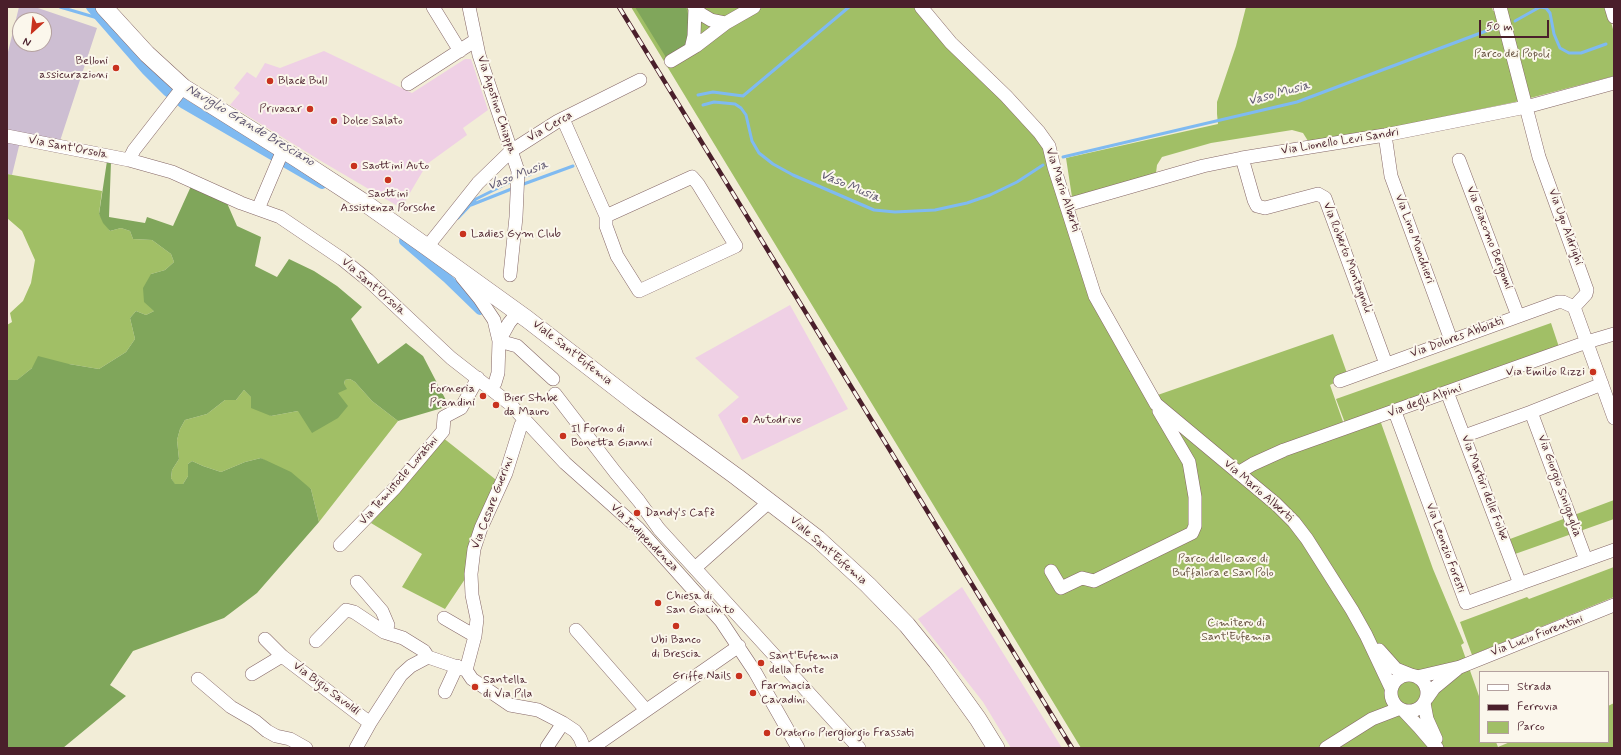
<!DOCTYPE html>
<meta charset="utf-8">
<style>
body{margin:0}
#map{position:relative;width:1621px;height:755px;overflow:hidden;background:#f2edd7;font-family:Mynerve,sans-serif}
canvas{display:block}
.frame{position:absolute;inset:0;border:8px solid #4a1f2b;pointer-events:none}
.legend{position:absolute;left:1479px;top:671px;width:130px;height:72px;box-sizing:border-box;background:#fbf7ec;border:1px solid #b4a19f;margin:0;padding:5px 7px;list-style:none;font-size:12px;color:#4a1f2b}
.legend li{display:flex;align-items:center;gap:8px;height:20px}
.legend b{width:20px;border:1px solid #b4a19f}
.north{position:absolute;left:12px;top:12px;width:40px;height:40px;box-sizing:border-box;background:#fbf7ec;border:1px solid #b4a19f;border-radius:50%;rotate:207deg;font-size:11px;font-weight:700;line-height:16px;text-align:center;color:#4a1f2b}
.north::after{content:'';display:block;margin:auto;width:14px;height:18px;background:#c8321e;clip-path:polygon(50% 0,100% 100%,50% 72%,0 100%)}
.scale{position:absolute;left:1479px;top:20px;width:70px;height:18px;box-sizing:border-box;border:2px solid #4a1f2b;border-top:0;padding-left:5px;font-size:12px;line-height:14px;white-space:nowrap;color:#4a1f2b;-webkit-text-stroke:3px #fbf7ec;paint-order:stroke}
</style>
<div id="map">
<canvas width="1621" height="755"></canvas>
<div class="frame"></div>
<ul class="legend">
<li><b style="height:5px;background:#fff"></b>Strada</li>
<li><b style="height:5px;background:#4a1f2b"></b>Ferrovia</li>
<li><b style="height:11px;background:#a1bf66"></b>Parco</li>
</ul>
<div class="north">N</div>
<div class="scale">50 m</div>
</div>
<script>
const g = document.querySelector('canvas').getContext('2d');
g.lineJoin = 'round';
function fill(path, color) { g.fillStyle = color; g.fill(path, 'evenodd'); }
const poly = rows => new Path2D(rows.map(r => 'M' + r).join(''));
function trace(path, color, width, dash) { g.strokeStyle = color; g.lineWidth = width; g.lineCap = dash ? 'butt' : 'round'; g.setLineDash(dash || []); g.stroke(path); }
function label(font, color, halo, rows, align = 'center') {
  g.font = font + ' Mynerve,sans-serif'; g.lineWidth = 4; g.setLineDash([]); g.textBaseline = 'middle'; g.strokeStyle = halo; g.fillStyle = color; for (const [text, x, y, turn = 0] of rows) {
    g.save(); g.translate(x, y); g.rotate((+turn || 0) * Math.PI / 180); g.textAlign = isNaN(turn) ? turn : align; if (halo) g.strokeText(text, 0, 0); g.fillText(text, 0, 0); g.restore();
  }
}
fill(poly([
 [324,51,412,93,465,59,471,59,488,110,463,128,467,135,427,164,401,208,321,161,230,105,240,93,234,88,247,72,256,78,265,63,280,68],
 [790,305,848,409,742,460,718,415,739,397,695,358],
 [962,587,1062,748,1011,748,983,702,918,619]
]), '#efd0e5');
fill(poly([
 [19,7,35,7,97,28,60,141,7,130,7,56],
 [20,20,44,20,44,44,20,44],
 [7,139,20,142,12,175,7,174]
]), '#cdbed2');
fill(poly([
 [631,7,919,7,1047,147,1090,297,1149,398,1333,334,1348,376,1330,385,1347,433,1380,420,1433,569,1464,643,1461,645,1480,699,1480,742,1496,742,1498,747,1510,742,1608,742,1608,706,1614,703,1614,748,1081,748],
 [1246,7,1492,7,1493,11,1505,7,1607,7,1614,33,1614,76,1515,102,1383,129,1308,141,1303,133,1292,130,1211,143,1162,157,1157,165,1156,173,1072,197,1066,158,1218,124,1217,114,1217,102,1236,46],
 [7,174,102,191,99,214,110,231,121,228,130,231,133,239,152,240,171,254,174,262,165,270,151,274,154,311,146,315,136,311,130,318,135,339,126,352,99,369,69,364,32,368,16,381,7,380,7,325,12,322,10,313,23,301,31,283,35,260,22,231,7,218],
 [1551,323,1559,347,1345,423,1336,399],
 [350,379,355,382,372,401,398,421,319,522,311,489,261,458,245,462,221,472,203,466,192,461,188,464,188,476,183,484,175,485,171,478,172,470,179,459,177,440,180,429,185,420,207,414,225,400,236,400,244,390,271,416,298,411,338,392,344,384,345,380],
 [442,437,500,483,467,576,445,609,402,587,422,554,371,523,392,499],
 [1614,500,1614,519,1515,554,1510,539],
 [1614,567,1614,597,1472,655,1460,622,1527,597,1529,599]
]), '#a1bf66');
fill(poly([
 [635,7,686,7,690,21,688,40,684,49,667,59],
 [107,161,111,162,109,217,145,223,147,217,173,226,192,184,227,203,237,226,261,237,255,266,277,277,289,259,314,271,337,286,362,307,351,319,378,364,406,343,423,356,449,406,398,421,372,401,355,382,350,379,345,380,344,384,347,389,338,393,348,406,338,418,312,433,298,411,271,416,251,408,251,397,244,390,236,400,225,400,207,414,185,420,180,429,177,440,179,459,172,470,171,478,175,484,183,484,188,476,188,464,192,461,203,466,221,472,245,462,261,458,291,472,311,489,319,522,257,593,224,618,133,651,110,685,126,696,63,748,7,748,7,380,17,380,32,368,38,356,69,364,99,369,126,352,135,339,130,318,136,311,146,315,154,311,144,302,143,288,151,274,165,270,174,262,171,254,152,240,133,239,130,231,121,228,110,231,103,223,99,214]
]), '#80a65b');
trace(poly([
 [60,7,101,19],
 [1515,21,1540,7,1546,8,1550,13,1554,34,1560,48,1569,53,1581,53,1606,44],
 [698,95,713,92,743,96,849,7],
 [703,105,714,102,735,104,741,108,746,115,752,141,759,153,773,164,793,175,874,210,895,212,935,210,967,203,990,195,1017,182,1043,165],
 [1063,157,1297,102,1494,28],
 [521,178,531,174],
 [521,185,573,166],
 [471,205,514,188],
 [458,218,476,199,514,180]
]), '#7fbaf1', 3);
trace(poly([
 [91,7,146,70,167,91,184,104,322,184],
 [404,241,447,278,480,310]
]), '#7fbaf1', 10);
const minor = poly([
 [433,7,460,51],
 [469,7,479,55,518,171,516,217,510,275],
 [694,7,701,14,711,20,726,23],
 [921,7,951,43,1006,96,1039,132,1049,146,1054,167,1095,296,1156,404,1276,504,1294,522,1307,539,1352,610,1366,635,1391,688],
 [1500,7,1539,157,1587,290,1586,294,1574,307,1614,418],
 [1611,7,1614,17],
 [691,49,694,36,695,8],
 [671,61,696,46,726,23,754,7],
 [408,84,476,40],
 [563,119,606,216,606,226,617,256,639,291,736,246,698,184,692,177,606,216],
 [1385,135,1391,176,1451,340],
 [7,136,129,160,172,172,241,203,280,217,342,259,368,280,451,358,510,404,565,463,638,528,721,621,755,672,798,748],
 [1242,158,1254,200,1257,206,1265,208,1318,194,1325,198,1386,364],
 [129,160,134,150,183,87],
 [1459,160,1518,316],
 [1067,205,1203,166,1242,158,1385,135,1526,107,1614,83],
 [258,209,283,150],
 [427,247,478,183,511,151,558,121,640,80],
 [462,277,480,299,494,320,499,341,498,373,495,383,491,388],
 [499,341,517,346,553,379],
 [499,341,509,323,518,312],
 [1340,381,1558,302,1563,302,1574,307],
 [1447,392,1520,584],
 [555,394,615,472,639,501,659,529,859,748],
 [1395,412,1466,603,1614,550],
 [1531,412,1602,384],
 [1464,436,1531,412,1586,560],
 [1238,473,1253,464,1284,450,1587,342,1614,334],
 [340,545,394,489,443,431,444,417,461,408,478,378],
 [695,568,769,502],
 [1051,571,1061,588,1082,578,1094,581,1192,533,1195,526,1195,497,1189,462,1159,411],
 [357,582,382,611,388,625,384,632],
 [444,618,475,636],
 [576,630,646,710],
 [265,639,282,656,370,723],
 [316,641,346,610,354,612,384,632,403,638,424,651,428,657],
 [1379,650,1396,669,1411,675],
 [466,670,475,636,477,619,472,595,471,574,474,549,481,528,506,473,521,425,525,420],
 [466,670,472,679,510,705,538,710,563,723,575,731,580,738,584,748],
 [252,674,282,656],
 '1391 693a18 18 0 1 1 36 0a18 18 0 1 1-36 0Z',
 [1417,677,1460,667,1614,605],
 [198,679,231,707,255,721,267,731,276,736,290,739,306,748],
 [445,692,457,666],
 [1427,698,1434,688,1457,669],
 [1424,703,1427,719,1436,739],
 [1404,711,1419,727,1437,748],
 [547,747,563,723],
 [356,748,370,723,401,675,411,666,428,657,466,670],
 [592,748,739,646],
 [1326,748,1372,719,1398,709]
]);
const major = poly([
 [104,7,147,54,183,87,296,158,365,203,427,247,527,319,637,404,737,477,818,539,868,585,907,625,937,662,978,719,996,748]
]);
trace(minor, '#856767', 14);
trace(major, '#856767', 18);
trace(minor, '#fff', 13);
trace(major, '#fff', 17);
const rail = poly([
 [619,7,1072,748]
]);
trace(rail, '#4a1f2b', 4.5);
trace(rail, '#fbf7ec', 3, [9]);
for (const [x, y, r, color] of [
 [116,68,4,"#c8321e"],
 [270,81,4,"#c8321e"],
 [310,109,4,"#c8321e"],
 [334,121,4,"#c8321e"],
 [354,166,4,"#c8321e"],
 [388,180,4,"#c8321e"],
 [463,234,4,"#c8321e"],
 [1593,372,4,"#c8321e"],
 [483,396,4,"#c8321e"],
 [496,405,4,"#c8321e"],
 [745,420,4,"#c8321e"],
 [563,436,4,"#c8321e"],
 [637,513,4,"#c8321e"],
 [658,603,4,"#c8321e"],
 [676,626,4,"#c8321e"],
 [761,663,4,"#c8321e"],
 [739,676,4,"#c8321e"],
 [475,687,4,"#c8321e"],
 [753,693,4,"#c8321e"],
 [767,733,4,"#c8321e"]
]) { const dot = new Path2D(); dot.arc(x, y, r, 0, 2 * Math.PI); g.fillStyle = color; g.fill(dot); trace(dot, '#fbf7ec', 1.5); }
label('12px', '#644f3d', '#fbf7ec', [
 ["Parco dei Popoli",1512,54],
 ["Parco delle cave di",1223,559],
 ["Buffalora e San Polo",1223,573],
 ["Cimitero di",1236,623],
 ["Sant'Eufemia",1236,637]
]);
label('12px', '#4a1f2b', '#fbf7ec', [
 ["Belloni",108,61,"right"],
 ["assicurazioni",108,75,"right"],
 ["Black Bull",278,81],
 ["Privacar",302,109,"right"],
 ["Dolce Salato",342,121],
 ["Saottini Auto",362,166],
 ["Saottini",388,194,"center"],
 ["Assistenza Porsche",388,208,"center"],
 ["Ladies Gym Club",471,234],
 ["Via Emilio Rizzi",1585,372,"right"],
 ["Forneria",475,389,"right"],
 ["Prandini",475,403,"right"],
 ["Bier Stube",504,398],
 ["da Mauro",504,412],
 ["Autodrive",753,420],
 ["Il Forno di",571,429],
 ["Bonetta Gianni",571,443],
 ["Dandy's Cafè",645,513],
 ["Chiesa di",666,596],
 ["San Giacinto",666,610],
 ["Ubi Banco",676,640,"center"],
 ["di Brescia",676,654,"center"],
 ["Sant'Eufemia",769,656],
 ["della Fonte",769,670],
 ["Griffe Nails",731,676,"right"],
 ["Santella",483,680],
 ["di Via Pila",483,694],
 ["Farmacia",761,686],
 ["Cavadini",761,700],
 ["Oratorio Piergiorgio Frassati",775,733]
], 'left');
label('12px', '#4a1f2b', '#fbf7ec', [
 ["Via Agostino Chiappa",496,105,72],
 ["Via Cerca",550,127,-30],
 ["Via Lionello Levi Sandri",1340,142,-9],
 ["Via Sant'Orsola",68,148,11],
 ["Via Mario Alberti",1062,190,72],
 ["Via Ugo Aldrighi",1565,227,70],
 ["Via Giacomo Bergomi",1489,238,69],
 ["Via Lino Monchieri",1414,239,70],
 ["Via Roberto Montagnoli",1347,258,69],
 ["Via Sant'Orsola",373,287,41],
 ["Via Dolores Abbiati",1457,338,-20],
 ["Viale Sant'Eufemia",572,353,38],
 ["Via degli Alpini",1425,401,-20],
 ["Via Temistocle Lovatini",399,481,-49],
 ["Via Giorgio Sinigaglia",1559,486,70],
 ["Via Martiri delle Foibe",1484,488,69],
 ["Via Mario Alberti",1258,491,41],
 ["Via Cesare Guerini",493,503,-69],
 ["Via Indipendenza",644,538,45],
 ["Via Leonzio Foresti",1445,548,70],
 ["Viale Sant'Eufemia",828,551,41],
 ["Via Lucio Fiorentini",1537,636,-21],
 ["Via Bigio Savoldi",326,689,37]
]);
label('italic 13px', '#5d5570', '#fbf7ec', [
 ["Vaso Musia",1279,94,-15],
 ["Naviglio Grande Bresciano",250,126,31],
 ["Vaso Musia",518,176,-21],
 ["Vaso Musia",850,187,23]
]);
</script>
